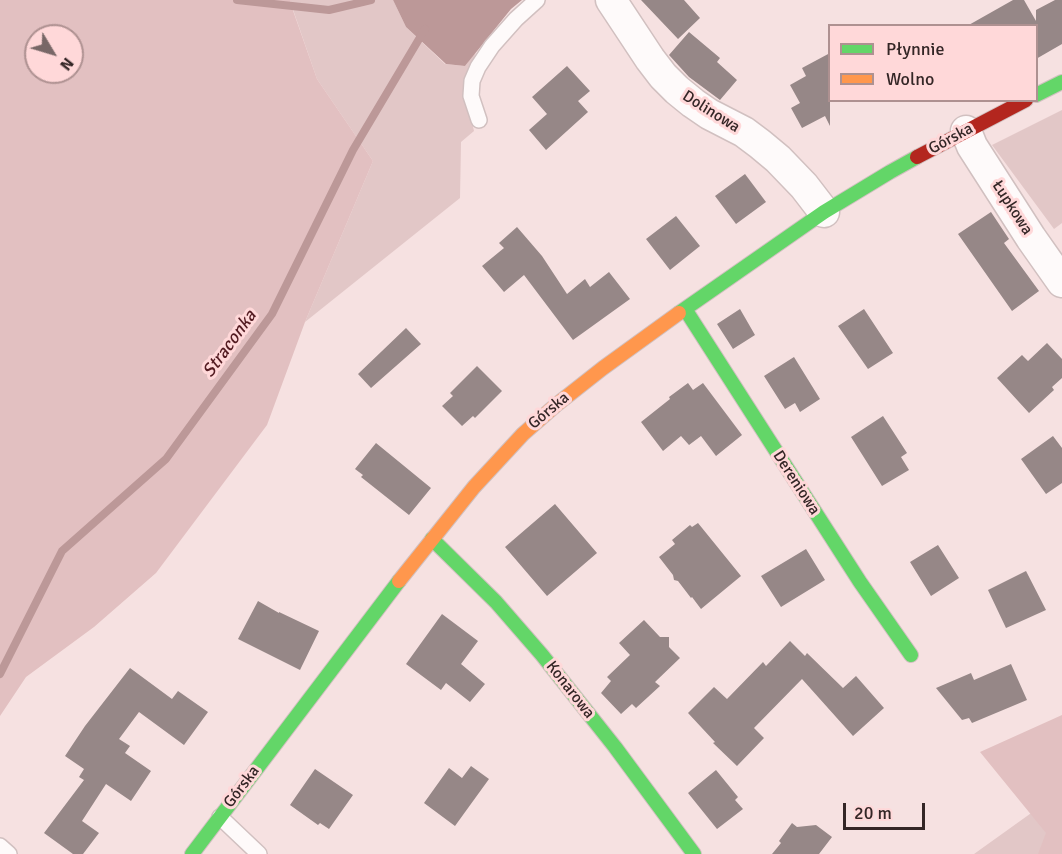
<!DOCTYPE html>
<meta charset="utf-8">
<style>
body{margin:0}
#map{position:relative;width:1062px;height:854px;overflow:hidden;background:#f6e1e1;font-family:Signika,sans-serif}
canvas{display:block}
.legend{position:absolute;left:828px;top:24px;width:210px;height:78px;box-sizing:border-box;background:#ffd8d9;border:2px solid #ae9191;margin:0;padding:8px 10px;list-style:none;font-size:18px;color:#342626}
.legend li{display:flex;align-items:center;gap:12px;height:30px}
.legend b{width:30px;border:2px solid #ae9191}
.north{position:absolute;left:24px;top:24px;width:60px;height:60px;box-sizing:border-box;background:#ffd8d9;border:2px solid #ae9191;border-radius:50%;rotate:128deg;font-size:16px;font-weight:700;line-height:24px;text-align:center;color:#342626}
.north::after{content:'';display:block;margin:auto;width:21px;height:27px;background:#786767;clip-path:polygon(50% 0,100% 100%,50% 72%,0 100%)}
.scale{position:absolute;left:843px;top:803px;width:82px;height:27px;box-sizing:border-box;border:3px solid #342626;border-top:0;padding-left:8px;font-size:18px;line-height:21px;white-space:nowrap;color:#342626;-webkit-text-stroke:4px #ffd8d9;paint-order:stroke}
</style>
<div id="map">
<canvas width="1062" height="854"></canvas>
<ul class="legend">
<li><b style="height:8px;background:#63d668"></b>Płynnie</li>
<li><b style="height:8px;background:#ff974d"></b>Wolno</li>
</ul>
<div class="north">N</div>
<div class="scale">20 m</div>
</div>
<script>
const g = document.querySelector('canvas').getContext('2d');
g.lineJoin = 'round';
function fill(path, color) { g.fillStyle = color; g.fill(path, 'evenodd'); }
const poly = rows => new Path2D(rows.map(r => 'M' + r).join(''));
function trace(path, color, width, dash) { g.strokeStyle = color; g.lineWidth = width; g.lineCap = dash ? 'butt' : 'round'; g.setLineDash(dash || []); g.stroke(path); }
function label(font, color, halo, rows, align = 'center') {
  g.font = font + ' Signika,sans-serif'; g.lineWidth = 6; g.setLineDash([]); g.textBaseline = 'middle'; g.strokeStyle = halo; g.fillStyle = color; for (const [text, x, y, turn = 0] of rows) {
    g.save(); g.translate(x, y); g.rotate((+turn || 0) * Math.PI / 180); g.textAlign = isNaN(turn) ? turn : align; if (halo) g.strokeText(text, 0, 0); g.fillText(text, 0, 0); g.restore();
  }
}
fill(poly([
 [291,0,393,0,406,27,445,64,465,66,476,52,469,73,470,114,474,131,461,142,460,198,305,322,373,161,317,79,290,1],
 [1062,110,1062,223,1054,229,992,145],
 [1062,791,1062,854,974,854]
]), '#e2c7c7');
fill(poly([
 [0,0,291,0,290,2,317,79,373,161,305,322,267,425,156,573,94,627,26,677,0,716],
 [36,36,72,36,72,72,36,72],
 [1062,715,1062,854,1038,854,1046,833,980,752]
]), '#e2c0c1');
fill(poly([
 [393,0,522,0,511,9,465,66,446,64,406,27]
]), '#bc9898');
trace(poly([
 [237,0,329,10,371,0],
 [0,674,62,551,166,459,272,314,353,150,425,29]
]), '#bc9898', 8);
fill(poly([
 [641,0,684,0,700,18,678,39],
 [1013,0,1024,0,1036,21,1036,10,1055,0,1062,0,1062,44,1036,59,1036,26,967,26],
 [689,32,720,58,717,62,737,80,720,100,689,77,669,55],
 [830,53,830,126,825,116,802,128,791,108,800,103,790,85,806,76,802,68],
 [567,66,590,91,578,101,588,112,546,150,529,130,547,114,532,97],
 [745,174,766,202,736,224,715,196],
 [991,212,1009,239,1004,243,1039,291,1012,311,958,234],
 [676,216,700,246,670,270,646,239],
 [517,227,542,256,567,294,585,279,590,287,609,272,630,299,573,340,524,275,504,292,482,266,504,248,499,243],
 [740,309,755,335,733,349,717,324],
 [864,309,893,353,868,369,838,326],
 [406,328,421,344,371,388,358,374],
 [1047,343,1062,359,1062,378,1052,387,1054,390,1029,413,997,378,1022,355,1028,361],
 [794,357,820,399,800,412,795,403,785,409,764,376],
 [477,366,502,391,475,418,473,416,462,426,442,406,453,396,450,393],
 [688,383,693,390,703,383,742,435,716,456,701,436,689,445,681,436,663,451,641,422,670,399,669,397],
 [883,416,907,453,901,457,909,470,882,486,851,437],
 [1053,436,1062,448,1062,483,1046,494,1021,459],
 [376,443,431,488,409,515,361,477,363,475,355,469],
 [555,504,597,553,547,596,505,547],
 [698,523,741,576,701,609,692,597,691,598,678,581,674,580,673,575,659,557,675,544,672,540,690,525,692,527],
 [938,545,959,578,931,596,910,562],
 [806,549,825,580,781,607,761,576],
 [1026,571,1046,610,1006,628,988,590],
 [258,601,279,613,279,612,319,631,300,670,238,639],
 [442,614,478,641,461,664,485,684,470,702,446,683,441,690,406,664],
 [644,620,660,637,669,637,669,647,680,658,655,682,660,686,636,708,632,704,621,714,601,693,611,681,607,677,630,655,619,643],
 [790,641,805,656,807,653,843,688,856,676,884,708,853,736,802,679,754,728,764,738,737,766,713,743,715,742,688,713,714,687,727,699,763,662,766,666],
 [1011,664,1027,700,972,723,969,718,962,720,936,688,971,673,974,680],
 [130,668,172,699,178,691,208,712,184,745,139,712,119,739,130,746,125,753,151,771,131,801,106,784,82,821,99,833,83,854,73,854,44,833,84,780,79,777,84,769,65,756,85,726],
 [471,766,489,779,455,826,424,803,449,768,462,778],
 [315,769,353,795,329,829,320,823,318,825,290,805],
 [716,770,738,797,735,800,743,809,717,829,688,793],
 [792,823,797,827,816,825,832,837,819,854,772,854,781,843,779,841]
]), '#968787');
const lane = poly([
 [479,120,471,96,472,81,478,67,492,46,516,19,537,0],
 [220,817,259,854],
 [0,846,9,854]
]);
const street = poly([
 [611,0,650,59,663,76,677,90,693,103,709,114,744,132,760,144,778,159,804,186,824,212],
 [966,131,972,146,1031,238,1062,282]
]);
const fast = poly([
 [1036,95,1062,82],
 [685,309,860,582,911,655],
 [679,313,824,212,890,172,917,157],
 [432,539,496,602,542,655,615,747,694,854],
 [192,854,399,581]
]);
const slow = poly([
 [399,581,474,487,523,434,556,405,603,368,679,313]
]);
const jam = poly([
 [917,157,1026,100]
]);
trace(lane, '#d1c0c0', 18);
trace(street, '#d1c0c0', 33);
trace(fast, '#d1c0c0', 16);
trace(slow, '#d1c0c0', 16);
trace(jam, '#d1c0c0', 16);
trace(lane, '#fefafa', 15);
trace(street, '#fefafa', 30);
trace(fast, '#63d668', 14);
trace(slow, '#ff974d', 14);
trace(jam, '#b3261e', 14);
label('16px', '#342626', '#ffd8d9', [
 ["Dolinowa",711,112,32],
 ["Górska",951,139,-28],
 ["Łupkowa",1012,208,57],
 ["Górska",549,411,-40],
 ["Dereniowa",796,483,57],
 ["Konarowa",570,690,52],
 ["Górska",242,787,-53]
]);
label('italic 18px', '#531b21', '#ffd8d9', [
 ["Straconka",230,344,-54]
]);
</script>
